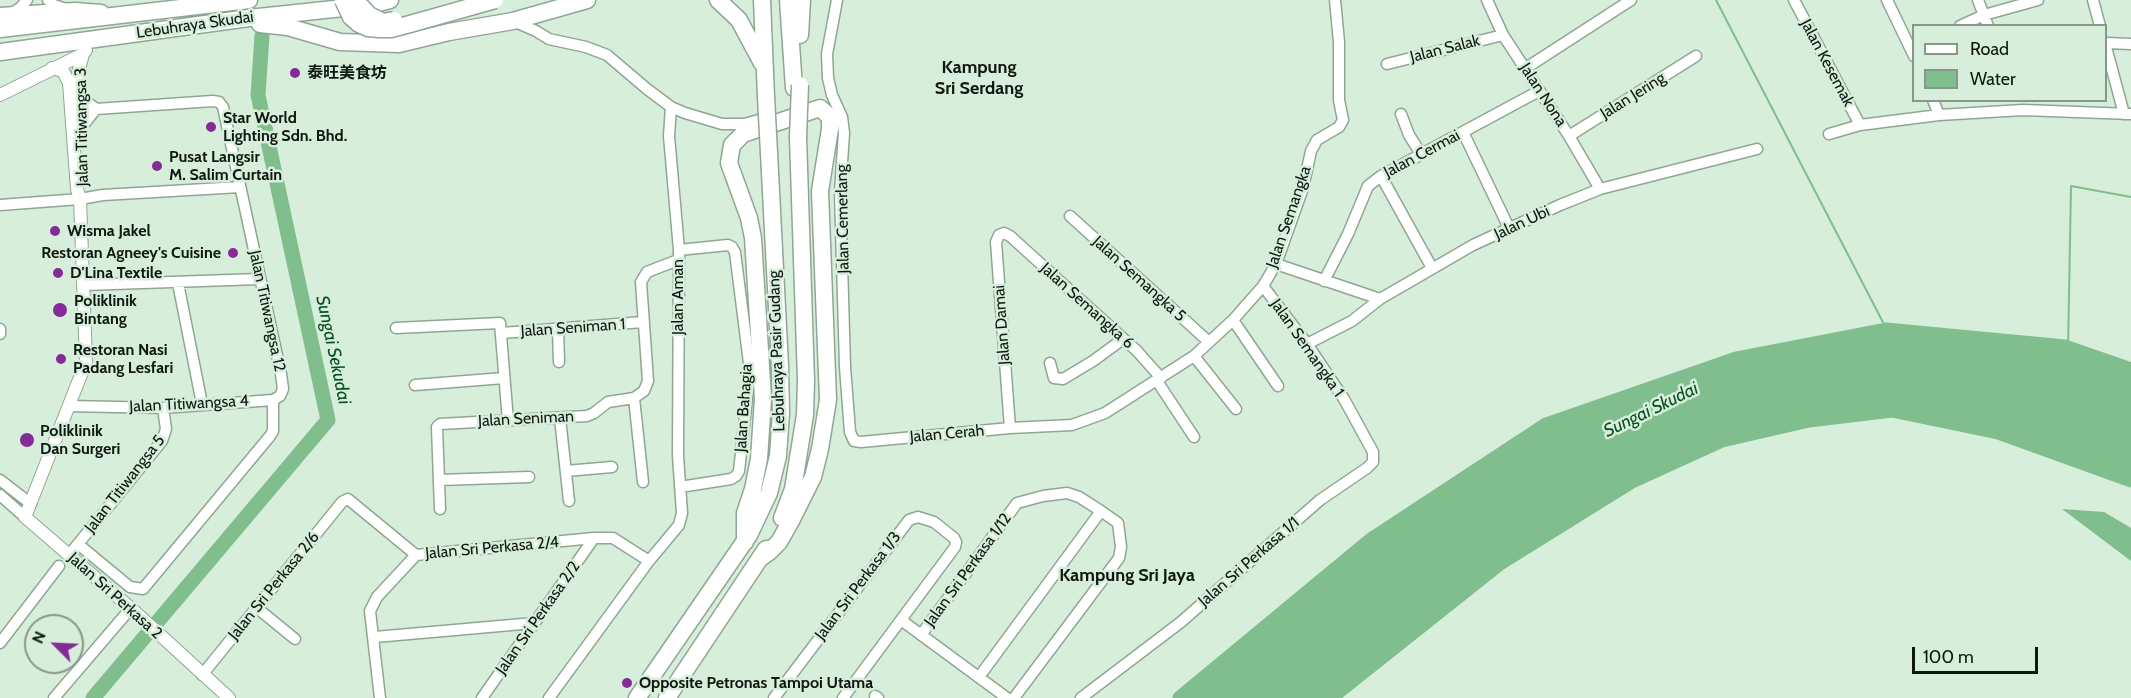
<!DOCTYPE html>
<meta charset="utf-8">
<style>
body{margin:0}
#map{position:relative;width:2131px;height:698px;overflow:hidden;background:#d6eeda;font-family:Cabin,sans-serif}
canvas{display:block}
.legend{position:absolute;left:1912px;top:24px;width:195px;height:78px;box-sizing:border-box;background:#d6eeda;border:2px solid #869889;margin:0;padding:8px 10px;list-style:none;font-size:18px;color:#0e1710}
.legend li{display:flex;align-items:center;gap:12px;height:30px}
.legend b{width:30px;border:2px solid #869889}
.north{position:absolute;left:24px;top:614px;width:60px;height:60px;box-sizing:border-box;background:#d6eeda;border:2px solid #869889;border-radius:50%;rotate:294deg;font-size:16px;font-weight:700;line-height:24px;text-align:center;color:#0e1710}
.north::after{content:'';display:block;margin:auto;width:21px;height:27px;background:#852b97;clip-path:polygon(50% 0,100% 100%,50% 72%,0 100%)}
.scale{position:absolute;left:1912px;top:647px;width:126px;height:27px;box-sizing:border-box;border:3px solid #0e1710;border-top:0;padding-left:8px;font-size:18px;line-height:21px;white-space:nowrap;color:#0e1710;-webkit-text-stroke:4px #d6eeda;paint-order:stroke}
</style>
<div id="map">
<canvas width="2131" height="698"></canvas>
<ul class="legend">
<li><b style="height:8px;background:#fff"></b>Road</li>
<li><b style="height:16px;background:#80be8d"></b>Water</li>
</ul>
<div class="north">N</div>
<div class="scale">100 m</div>
</div>
<script>
const g = document.querySelector('canvas').getContext('2d');
g.lineJoin = 'round';
function fill(path, color) { g.fillStyle = color; g.fill(path, 'evenodd'); }
const poly = rows => new Path2D(rows.map(r => 'M' + r).join(''));
function trace(path, color, width, dash) { g.strokeStyle = color; g.lineWidth = width; g.lineCap = dash ? 'butt' : 'round'; g.setLineDash(dash || []); g.stroke(path); }
function label(font, color, halo, rows, align = 'center') {
  g.font = font + ' Cabin,"Noto Sans SC",sans-serif'; g.lineWidth = 5; g.setLineDash([]); g.textBaseline = 'middle'; g.strokeStyle = halo; g.fillStyle = color; for (const [text, x, y, turn = 0] of rows) {
    g.save(); g.translate(x, y); g.rotate((+turn || 0) * Math.PI / 180); g.textAlign = isNaN(turn) ? turn : align; if (halo) g.strokeText(text, 0, 0); g.fillText(text, 0, 0); g.restore();
  }
}
fill(poly([
 [1886,330,2065,347,2131,370,2131,480,1998,432,1892,410,1809,420,1722,440,1632,481,1500,563,1330,698,1180,698,1371,540,1546,425,1736,359],
 [2062,509,2104,512,2131,528,2131,561]
]), '#80be8d');
trace(poly([
 [1716,0,1887,330],
 [2068,351,2071,186,2131,197]
]), '#80be8d', 2);
trace(poly([
 [93,698,328,420,258,95,262,36],
 [1180,698,1371,540,1546,425,1736,359,1886,330,2065,347,2131,370],
 [1330,698,1500,563,1632,481,1722,440,1809,420,1892,410,1998,432,2131,480]
]), '#80be8d', 15);
const minor = poly([
 [48,0,54,5,66,9],
 [837,0,827,54,828,78,832,95,842,117,844,133,840,192,845,367,850,432,854,441,861,442,1010,428,1072,425,1105,413,1194,356,1233,320,1263,286,1276,264,1303,188,1311,151,1317,140,1339,127,1343,120,1339,100,1339,42,1335,0],
 [1487,0,1503,35,1569,136,1600,189],
 [1794,0,1860,125],
 [1887,0,1914,56],
 [1978,0,1988,26],
 [2093,0,2100,26],
 [12,13,20,8,27,0],
 [513,21,536,31,549,39,586,47,607,55,647,89,671,107,685,113,722,124,744,124,770,117],
 [1960,26,1984,15,2038,0],
 [2106,43,2131,44],
 [2106,47,2124,114],
 [1387,64,1503,35],
 [1526,68,1631,0],
 [78,95,96,109,213,101,219,102,223,107,281,374,283,389,280,396,273,400],
 [1933,100,1939,115],
 [1401,114,1409,135,1421,154],
 [81,128,96,109],
 [1463,132,1509,228],
 [1829,134,1860,125,1939,115,2023,110,2131,114],
 [1569,136,1696,56],
 [1381,176,1432,268],
 [0,205,80,199,103,195,240,187],
 [1070,216,1209,342],
 [679,250,728,245,732,247,735,252,750,371,739,471,736,476,731,479,680,487],
 [1276,264,1380,299],
 [1324,281,1348,234,1368,186,1381,176,1539,91],
 [178,283,202,404],
 [84,285,259,279],
 [1233,320,1278,386],
 [396,328,500,323,508,421],
 [0,329,0,334],
 [558,329,559,362],
 [502,333,643,322],
 [1307,344,1352,321,1380,299,1473,245,1560,205,1600,189,1757,149],
 [1194,356,1236,409],
 [1050,363,1054,378,1063,379,1093,361,1123,339],
 [1157,381,1194,437],
 [415,385,504,378],
 [634,398,643,482],
 [69,406,163,408,273,400],
 [560,418,569,501],
 [1010,428,996,242,999,235,1004,233,1010,236,1137,351,1161,378],
 [566,471,612,467],
 [0,480,31,504],
 [439,480,529,477],
 [0,495,25,517],
 [440,509,437,427,440,424,587,416,594,413,608,402,634,398,644,391,648,381,641,282,647,272,678,260],
 [78,544,130,587,143,589,270,436,273,431,273,400],
 [69,555,162,441,166,429,163,408],
 [257,608,295,639],
 [901,620,1007,698],
 [921,635,1017,503,1043,496,1067,493,1079,497,1101,511,1118,523,1121,547,1119,558,1014,698],
 [375,637,534,623],
 [0,643,59,566],
 [202,675,342,502,348,499,416,555,594,538,613,538,649,561],
 [979,677,1101,511],
 [875,696,878,698],
 [54,698,125,615],
 [380,698,370,611,377,597,416,555],
 [482,698,594,538],
 [549,698,649,561,679,525,682,513,678,456,679,250,669,136,671,107],
 [774,698,909,520,918,517,934,522,954,538,956,542,955,547,843,698],
 [1081,698,1181,622,1320,500,1367,468,1373,462,1373,452,1344,399,1307,344,1263,286]
]);
const tertiary = poly([
 [52,68,63,71,69,83,77,189,80,199,86,362,25,517,134,611,229,698],
 [0,95,83,54,86,50],
 [79,103,78,73,83,54]
]);
const primary = poly([
 [0,16,75,11,101,13]
]);
const trunk = poly([
 [718,0,739,20,762,63],
 [762,0,766,97],
 [788,0,794,88],
 [260,24,288,27,340,42,399,44,449,32,513,21,587,0],
 [0,29,249,0],
 [800,35,802,0],
 [0,52,249,18,371,5,390,0],
 [782,518,793,489,805,415,806,381,798,137],
 [745,542,745,513,753,489,759,459,763,399,753,238,749,218,729,163,732,145,743,134,820,108,830,117,830,129,820,191,828,400,820,449,813,477,792,519,779,542,769,552,762,557],
 [637,698,749,535,769,493,778,456,781,413,780,366,769,153],
 [667,698,766,549]
]);
trace(minor, '#90a694', 13);
trace(tertiary, '#90a694', 14);
trace(primary, '#90a694', 19);
trace(trunk, '#90a694', 19);
trace(minor, '#fff', 10);
trace(tertiary, '#fff', 12);
trace(primary, '#fff', 16);
trace(trunk, '#fff', 16);
const trunkBridge = poly([
 [343,0,351,17,359,24,368,28,379,29,391,29,410,24,495,0],
 [358,0,359,4,369,15,383,22,394,20],
 [766,97,769,153],
 [798,137,800,85]
]);
trace(trunkBridge, '#90a694', 19, []);
trace(trunkBridge, '#fff', 16);
for (const [x, y, r, color] of [
 [295,73,6,"#852b97"],
 [211,127,6,"#852b97"],
 [157,166,6,"#852b97"],
 [55,231,6,"#852b97"],
 [233,253,6,"#852b97"],
 [58,273,6,"#852b97"],
 [60,310,8,"#852b97"],
 [61,359,6,"#852b97"],
 [27,440,8,"#852b97"],
 [627,683,6,"#852b97"]
]) { const dot = new Path2D(); dot.arc(x, y, r, 0, 2 * Math.PI); g.fillStyle = color; g.fill(dot); trace(dot, '#d6eeda', 2); }
label('16px', '#0e1710', '#d6eeda', [
 ["Lebuhraya Skudai",195,25,-8],
 ["Jalan Salak",1445,49,-14],
 ["Jalan Kesemak",1827,63,62],
 ["Jalan Nona",1543,95,57],
 ["Jalan Jering",1633,96,-32],
 ["Jalan Titiwangsa 3",82,127,-91],
 ["Jalan Cermai",1422,154,-28],
 ["Jalan Semangka",1289,217,-71],
 ["Jalan Cemerlang",843,219,-91],
 ["Jalan Ubi",1522,223,-25],
 ["Jalan Semangka 5",1139,279,42],
 ["Jalan Aman",678,297,-90],
 ["Jalan Semangka 6",1087,306,42],
 ["Jalan Titiwangsa 12",267,311,78],
 ["Jalan Damai",1002,325,-94],
 ["Jalan Seniman 1",573,328,-4],
 ["Jalan Semangka 1",1307,348,55],
 ["Lebuhraya Pasir Gudang",777,351,-92],
 ["Jalan Titiwangsa 4",189,404,-3],
 ["Jalan Bahagia",744,408,-86],
 ["Jalan Seniman",526,419,-3],
 ["Jalan Cerah",947,434,-5],
 ["Jalan Titiwangsa 5",125,484,-52],
 ["Jalan Sri Perkasa 2/4",492,548,-5],
 ["Jalan Sri Perkasa 1/1",1249,562,-41],
 ["Jalan Sri Perkasa 1/12",968,570,-54],
 ["Jalan Sri Perkasa 2/6",274,586,-51],
 ["Jalan Sri Perkasa 1/3",858,586,-53],
 ["Jalan Sri Perkasa 2",115,596,42],
 ["Jalan Sri Perkasa 2/2",538,618,-55]
]);
label('bold 16px', '#0e1710', '#d6eeda', [
 ["泰旺美食坊",307,73],
 ["Star World",223,118],
 ["Lighting Sdn. Bhd.",223,136],
 ["Pusat Langsir",169,157],
 ["M. Salim Curtain",169,175],
 ["Wisma Jakel",67,231],
 ["Restoran Agneey's Cuisine",221,253,"right"],
 ["D'Lina Textile",70,273],
 ["Poliklinik",74,301],
 ["Bintang",74,319],
 ["Restoran Nasi",73,350],
 ["Padang Lesfari",73,368],
 ["Poliklinik",40,431],
 ["Dan Surgeri",40,449],
 ["Opposite Petronas Tampoi Utama",639,683]
], 'left');
label('bold 18px', '#0e1710', '#d6eeda', [
 ["Kampung",979,68],
 ["Sri Serdang",979,89],
 ["Kampung Sri Jaya",1127,576]
]);
label('italic 18px', '#075023', '#d6eeda', [
 ["Sungai Sekudai",333,350,78],
 ["Sungai Skudai",1651,410,-26]
]);
</script>
